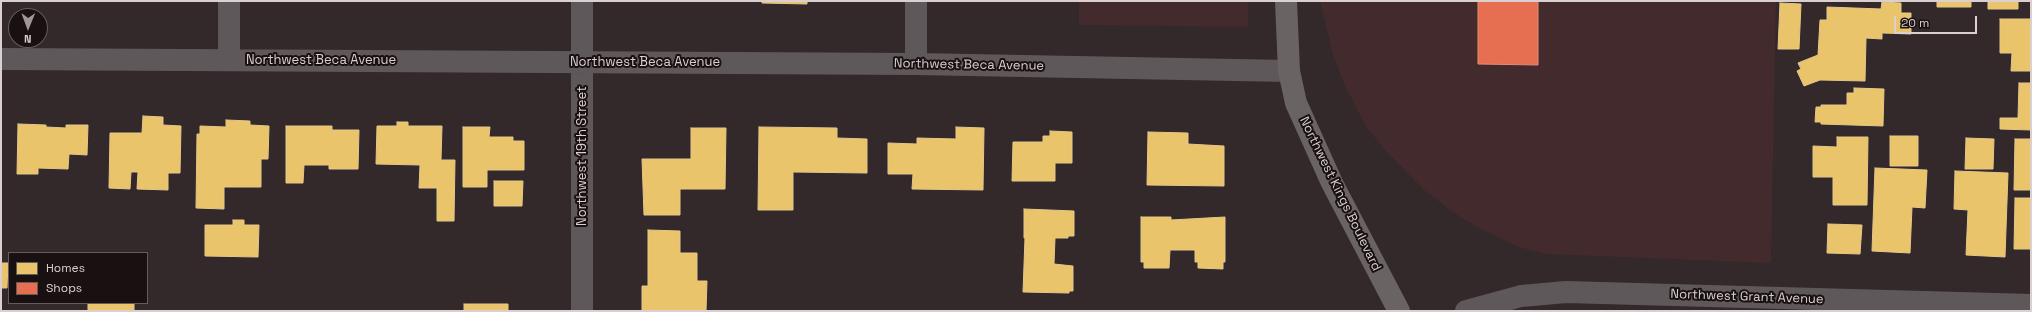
<!DOCTYPE html>
<style>
body{margin:0}
#map{position:relative;width:2032px;height:312px;overflow:hidden;background:#33282a;font-family:"Space Grotesk",sans-serif}
canvas{display:block}
.frame{position:absolute;inset:0;border:2px solid #dccfd0;pointer-events:none}
.legend{position:absolute;left:8px;top:252px;width:140px;height:52px;box-sizing:border-box;background:#181011;border:1px solid #665c5d;margin:0;padding:5px 7px;list-style:none;font-size:12px;color:#dccfd0}
.legend li{display:flex;align-items:center;gap:8px;height:20px}
.legend b{width:20px;border:1px solid #665c5d}
.north{position:absolute;left:8px;top:8px;width:40px;height:40px;box-sizing:border-box;background:#181011;border:1px solid #665c5d;border-radius:50%;rotate:181deg;font-size:11px;font-weight:700;line-height:16px;text-align:center;color:#dccfd0}
.north::after{content:'';display:block;margin:auto;width:14px;height:18px;background:#a19596;clip-path:polygon(50% 0,100% 100%,50% 72%,0 100%)}
.scale{position:absolute;left:1894px;top:16px;width:83px;height:18px;box-sizing:border-box;border:2px solid #dccfd0;border-top:0;padding-left:5px;font-size:12px;line-height:14px;white-space:nowrap;color:#dccfd0;-webkit-text-stroke:3px #181011;paint-order:stroke}
</style>
<div id="map">
<canvas width="2032" height="312"></canvas>
<div class="frame"></div>
<ul class="legend">
<li><b style="height:11px;background:#e9c46a"></b>Homes</li>
<li><b style="height:11px;background:#e76f51"></b>Shops</li>
</ul>
<div class="north">N</div>
<div class="scale">20 m</div>
</div>
<script>
const g = document.querySelector('canvas').getContext('2d');
g.lineJoin = 'round';
function fill(path, color) { g.fillStyle = color; g.fill(path, 'evenodd'); }
const poly = rows => new Path2D(rows.map(r => 'M' + r).join(''));
function trace(path, color, width, dash) { g.strokeStyle = color; g.lineWidth = width; g.lineCap = dash ? 'butt' : 'round'; g.setLineDash(dash || []); g.stroke(path); }
function label(font, color, halo, rows, align = 'center') {
  g.font = font + ' "Space Grotesk",sans-serif'; g.lineWidth = 4; g.setLineDash([]); g.textBaseline = 'middle'; g.strokeStyle = halo; g.fillStyle = color; for (const [text, x, y, turn = 0] of rows) {
    g.save(); g.translate(x, y); g.rotate((+turn || 0) * Math.PI / 180); g.textAlign = isNaN(turn) ? turn : align; if (halo) g.strokeText(text, 0, 0); g.fillText(text, 0, 0); g.restore();
  }
}
fill(poly([
 [1079,1,1248,1,1248,27,1079,25],
 [1320,1,1776,1,1771,263,1546,254,1518,247,1477,227,1451,211,1424,190,1383,148,1365,125,1345,86,1333,55]
]), '#422a2d');
const homes = poly([
 [762,1,807,1,807,4,762,3,762,1],
 [1937,1,1971,1,1971,7,1937,7,1937,1],
 [1988,1,2018,1,2018,9,1988,9,1988,1],
 [1882,2,1901,3,1901,13,1911,13,1911,34,1882,33,1882,39,1866,38,1865,81,1820,80,1804,86,1797,71,1801,69,1798,63,1818,55,1820,20,1827,20,1827,7,1881,9,1882,2],
 [1780,3,1801,4,1799,49,1778,49,1780,3],
 [2000,19,2031,19,2031,71,2011,71,2012,53,2000,53,2000,19],
 [2019,83,2031,83,2031,130,2000,129,2000,118,2018,118,2019,83],
 [1854,88,1884,89,1883,126,1821,124,1821,122,1815,122,1816,107,1821,107,1821,105,1847,105,1847,93,1854,93,1854,88],
 [143,116,163,117,163,125,181,126,180,173,168,173,168,190,137,189,138,172,131,172,130,189,109,188,110,133,142,133,143,116],
 [226,120,250,121,250,125,269,126,268,159,261,159,261,187,224,187,224,209,196,208,197,134,200,134,200,126,226,127,226,120],
 [397,122,408,122,408,126,442,126,441,160,455,160,454,221,437,221,437,188,419,188,420,165,376,164,377,126,397,126,397,122],
 [18,124,46,125,46,127,66,128,66,125,88,125,87,155,69,154,68,169,38,168,38,174,17,174,18,124],
 [286,126,332,126,332,130,359,130,358,169,329,169,329,165,304,165,303,183,286,183,286,126],
 [463,127,490,127,489,137,513,137,513,141,524,141,524,170,487,170,487,187,463,187,463,127],
 [759,127,837,128,837,138,867,139,867,173,793,172,793,210,758,210,759,127],
 [956,127,984,128,983,190,912,189,913,174,888,174,888,143,917,144,917,138,956,139,956,127],
 [691,128,726,128,725,189,680,189,680,215,644,215,642,159,691,159,691,128],
 [1050,131,1072,132,1072,163,1055,163,1055,181,1012,181,1013,142,1043,142,1043,136,1050,136,1050,131],
 [1148,132,1188,133,1188,144,1224,146,1224,186,1147,185,1148,132],
 [1890,136,1918,136,1918,166,1890,166,1890,136],
 [1837,137,1868,137,1867,205,1833,205,1833,177,1813,177,1813,146,1837,147,1837,137],
 [1966,138,1994,139,1993,169,1965,169,1966,138],
 [2015,139,2031,139,2031,190,2014,190,2015,139],
 [1875,168,1927,170,1925,208,1912,207,1910,253,1872,251,1875,168],
 [1955,171,2008,173,2005,257,1966,255,1968,210,1954,209,1955,171],
 [494,181,523,181,522,206,494,206,494,181],
 [2015,198,2031,198,2031,249,2014,249,2015,198],
 [1024,209,1074,211,1074,236,1068,236,1068,238,1055,238,1054,264,1073,266,1073,291,1069,291,1069,293,1023,292,1025,238,1024,238,1024,209],
 [1141,217,1171,217,1171,220,1225,217,1225,262,1223,262,1223,269,1198,268,1198,262,1195,262,1195,250,1170,250,1169,268,1144,268,1144,262,1141,262,1141,217],
 [233,220,244,220,244,225,259,225,258,257,205,256,205,225,233,225,233,220],
 [1828,224,1862,225,1860,254,1827,253,1828,224],
 [648,230,680,231,680,253,697,253,697,281,707,281,706,311,642,311,642,286,648,286,648,230],
 [1,263,8,263,7,288,1,288,1,263],
 [88,303,134,303,134,311,88,311,88,303],
 [464,304,508,304,508,311,464,311,464,304]
]);
fill(homes, '#e9c46a');
trace(homes, '#e5c789', 1);
const shops = poly([
 [1478,1,1538,1,1538,65,1478,64,1478,1]
]);
fill(shops, '#e76f51');
trace(shops, '#e48c77', 1);
trace(poly([
 [582,1,582,311],
 [1,59,916,64,1289,71],
 [229,60,229,1],
 [916,64,916,1],
 [1466,311,1521,296,1566,292,2031,305]
]), '#5f585a', 22);
trace(poly([
 [1286,1,1289,71,1296,103,1332,183,1399,311]
]), '#696364', 22);
label('13px', '#dccfd0', '#181011', [
 ["Northwest Beca Avenue",321,60],
 ["Northwest Beca Avenue",645,62],
 ["Northwest Beca Avenue",969,65,1],
 ["Northwest 19th Street",582,156,-90],
 ["Northwest Kings Boulevard",1340,194,64],
 ["Northwest Grant Avenue",1747,297,2]
]);
</script>
